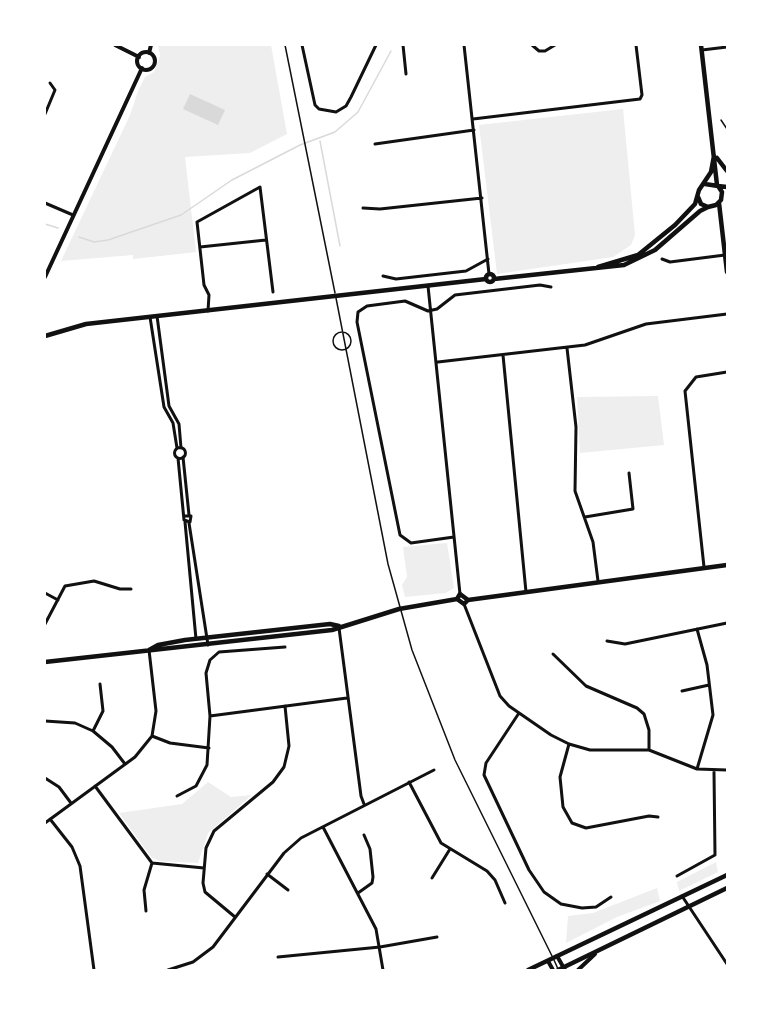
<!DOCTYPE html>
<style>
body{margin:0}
#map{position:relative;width:772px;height:1015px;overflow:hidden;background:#fff;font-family:"Work Sans",sans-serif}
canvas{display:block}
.frame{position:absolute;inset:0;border:46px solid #fff;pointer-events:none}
</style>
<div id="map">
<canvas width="772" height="1015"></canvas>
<div class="frame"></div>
</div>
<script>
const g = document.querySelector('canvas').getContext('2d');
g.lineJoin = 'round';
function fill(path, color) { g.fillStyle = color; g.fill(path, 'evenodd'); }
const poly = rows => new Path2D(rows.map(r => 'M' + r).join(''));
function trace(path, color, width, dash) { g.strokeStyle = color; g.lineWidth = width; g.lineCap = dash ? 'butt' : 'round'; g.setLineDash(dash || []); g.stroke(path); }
fill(poly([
 [158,45,271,45,287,134,250,153,185,157,196,252,133,259,133,255,61,261,130,115,138,91,145,77,154,72,160,56],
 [623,109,635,235,631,245,613,257,497,274,479,125],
 [658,396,664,445,580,453,577,397],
 [447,543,454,588,446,593,405,597,402,585,407,577,403,547],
 [208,782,231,797,252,795,208,833,198,863,159,861,151,857,119,813,182,804],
 [716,862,718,872,679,891,677,882],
 [657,888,660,901,617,917,566,943,568,916,593,913]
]), '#eee');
fill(poly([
 [190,94,225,110,218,125,183,109]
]), '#d9d9d9');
trace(poly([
 [320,141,340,246],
 [45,224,58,228],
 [79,237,94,242,108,240,181,215,232,180,300,145,335,132,358,112,391,51]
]), '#d9d9d9', 1.5);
trace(poly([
 [285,45,335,293],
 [721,120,727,129],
 [336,298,388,564,412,650,455,760,552,956],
 '333 341a9 9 0 1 1 18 0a9 9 0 1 1-18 0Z',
 [554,960,558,969]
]), '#111', 1.5);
trace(poly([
 [302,45,315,105,319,109,336,112,346,106,351,97,376,45],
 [403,45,406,74],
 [464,45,489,274],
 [532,45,539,51,545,51,555,45],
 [702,50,727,47],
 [45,114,55,90,50,83],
 [473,119,640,99,642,95,636,45],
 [375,144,474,130],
 [45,203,73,215],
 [363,208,380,209,482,198],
 [200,247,266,240],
 [662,259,670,262,725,255],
 [383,276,396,279,466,271,488,259],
 [428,286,460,594],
 [208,311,209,295,204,285,197,222,260,187,273,292],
 [157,316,169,406,179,424,181,448],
 [150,317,164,407,173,423,177,448],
 [567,348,576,427,575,491,593,542,598,581],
 [503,355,526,592],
 [438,362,585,345,646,324,727,314],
 '174.5 453a5.5 5.5 0 1 1 11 0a5.5 5.5 0 1 1-11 0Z',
 [183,457,189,515],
 [178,458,184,520,190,522,191,516,185,516],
 [585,517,633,509,629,473],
 [185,522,196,639],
 [189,523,208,645],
 [454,537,411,543,400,535,357,322,358,312,367,306,405,301,428,311,437,309,455,295,540,285,551,287],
 [704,567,685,391,696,377,727,372],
 [45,593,58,600],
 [464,604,500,696,509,706,551,735,569,744,590,750,649,750,697,769,727,770],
 [45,624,65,586,94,581,120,589,131,589],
 [339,628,361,796,364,804],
 [607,641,625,644,727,623],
 [553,654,586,686,637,708,644,714,649,730,649,750],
 [682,691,709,685],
 [519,713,486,763,484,775,529,870,544,892,561,904,582,908,596,907,611,897],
 [210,716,347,698],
 [45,721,75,723,93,731,112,747,125,764],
 [93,731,103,711,100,684],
 [152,736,170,743,209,748],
 [569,744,560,777,563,807,572,823,586,828,649,816,658,817],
 [697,769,713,715,707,665,697,629],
 [45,778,59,787,71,803],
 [409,782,441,843,487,871,495,880,505,903],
 [95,786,152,863,204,868],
 [177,796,196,786,207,765,210,716,206,673,210,660,219,652,285,647],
 [50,819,72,847,80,866,94,970],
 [45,823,135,757,152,736,156,711,149,650],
 [323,827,376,929,383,970],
 [267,874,288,890],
 [677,876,715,855,714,772],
 [432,878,450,849],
 [358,893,372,883,373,877,370,849,364,835],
 [682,896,727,964],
 [146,911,144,890,152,863],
 [235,917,205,892,203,883,206,848,214,831,273,782,284,767,289,746,285,706],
 [278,957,380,947,437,937],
 [168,970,193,962,213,947,284,853,301,838,434,770]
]), '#111', 3);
trace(poly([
 [115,45,139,57],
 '137 61a9 9 0 1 1 18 0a9 9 0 1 1-18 0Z',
 [149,53,151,45],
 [45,277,142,68],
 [557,956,565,970],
 [548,961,553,970],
 [578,970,595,954]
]), '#111', 4);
trace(poly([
 [701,45,717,185],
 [717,158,727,171],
 [718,186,727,187],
 [698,197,701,204,708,207,716,205,721,200,722,192,718,186,705,184],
 [719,203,727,272],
 [598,267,638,255,675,225,695,204,699,190,711,172,714,156],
 '486 278a4 4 0 1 1 8 0a4 4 0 1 1-8 0Z',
 [494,279,624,265,655,250,700,211,708,207],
 [45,336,86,324,486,279],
 [457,599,460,594,468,600],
 [457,599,464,604,468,600],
 [468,600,727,565],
 [149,650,158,645,185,640,330,624,339,626],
 [45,662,332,630,399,609,457,599]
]), '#111', 4.5);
trace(poly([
 [528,970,727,875],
 [558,970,727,888]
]), '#111', 4.5);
</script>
